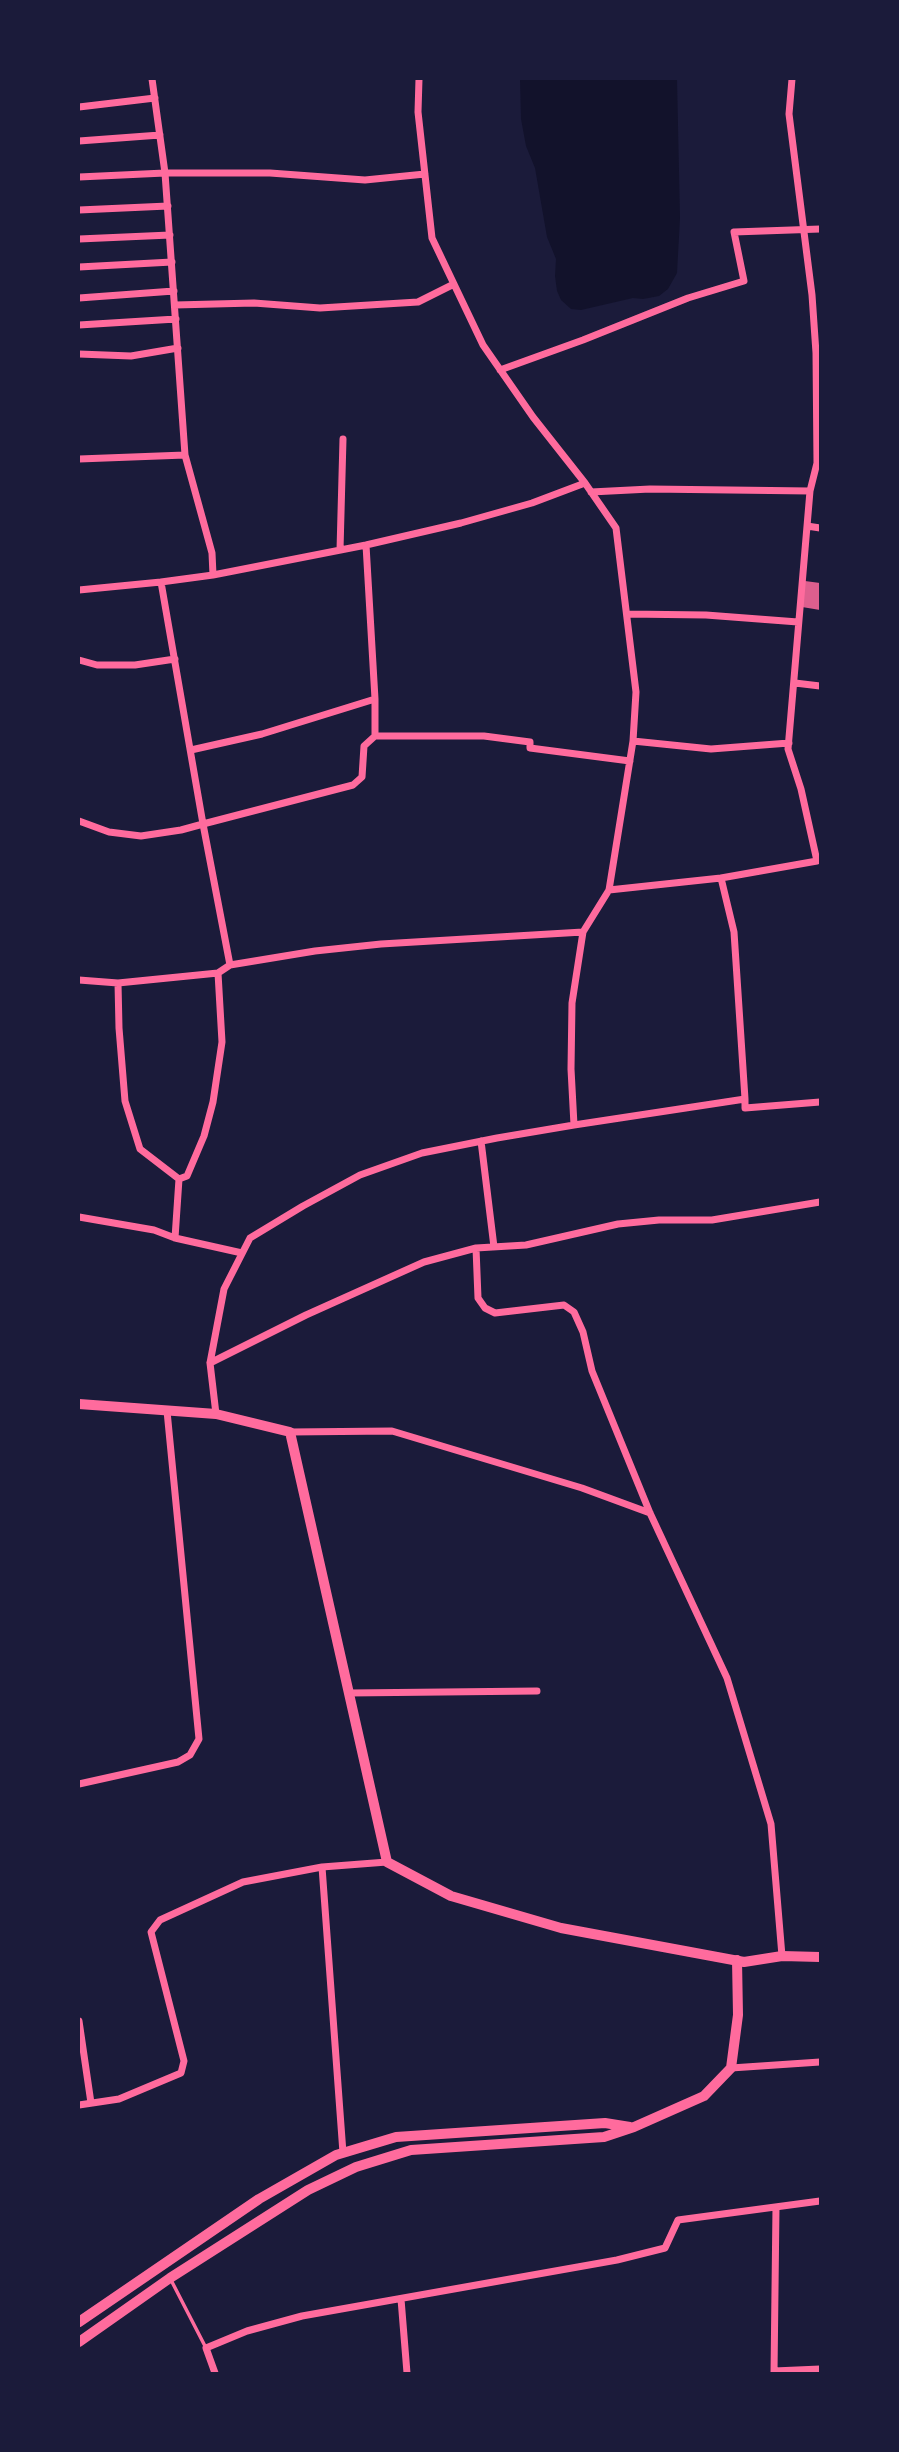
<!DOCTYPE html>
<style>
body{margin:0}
#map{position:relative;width:899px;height:2452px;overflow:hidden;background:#1b1b3a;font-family:"Roboto Condensed",sans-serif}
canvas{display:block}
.frame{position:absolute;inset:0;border:80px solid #1b1b3a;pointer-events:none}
</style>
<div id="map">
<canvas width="899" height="2452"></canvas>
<div class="frame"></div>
</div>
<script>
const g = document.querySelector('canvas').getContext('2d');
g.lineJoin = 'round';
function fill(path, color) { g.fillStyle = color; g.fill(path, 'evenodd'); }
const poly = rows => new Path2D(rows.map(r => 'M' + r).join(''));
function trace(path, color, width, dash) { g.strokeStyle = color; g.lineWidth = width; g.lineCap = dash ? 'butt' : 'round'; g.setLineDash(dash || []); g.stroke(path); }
fill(poly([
 [520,79,677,79,680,218,677,273,668,289,659,296,643,299,633,298,581,310,571,309,561,300,557,291,555,276,556,259,547,237,535,168,526,146,521,119]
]), '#12122b');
fill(poly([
 [805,581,820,583,820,610,802,607]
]), '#dd5f8e');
trace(poly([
 [171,2280,206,2348]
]), '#ff6b9d', 3.5);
trace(poly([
 [152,79,165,173,185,455],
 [419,79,418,112,432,238,483,345,533,417,585,483,616,528,636,692,633,741,609,890,583,932],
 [79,107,155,98],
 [79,141,160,135],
 [79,177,165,173,270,173,365,180,425,174],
 [79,210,168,206],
 [79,239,170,235],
 [79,267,172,262],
 [79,298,174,291],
 [175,305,254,303,320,308,418,302,454,284],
 [79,325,176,319],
 [79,354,131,356,178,348],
 [500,370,583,340,688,298,744,281,734,232,820,229],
 [79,459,185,455,212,553,213,575,161,582,203,824,181,830,141,836,109,832,79,821],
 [591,492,650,489,810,491],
 [807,526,820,528],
 [366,545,375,699],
 [340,550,343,439],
 [213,575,366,545,461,523,532,503,585,483],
 [79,590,161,582],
 [627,614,706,615,798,622],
 [79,660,97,665,135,665,175,659],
 [795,683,820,686],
 [633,741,711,749,789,743],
 [191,750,262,734,375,699,375,736],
 [721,878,817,861,801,789,788,749,810,491,817,463,816,353,812,295,789,114,792,79],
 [79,980,118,983,218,973,230,965,203,824,353,785,362,777,364,746,375,736,484,736,530,742,530,748,630,761],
 [118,983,119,1028,125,1101,140,1149,179,1179,187,1176,204,1136,213,1102,222,1042,218,973],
 [745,1099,745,1108,820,1102],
 [574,1125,745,1099,734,932,721,878,609,890],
 [481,1141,494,1247],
 [79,1217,154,1230,175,1238,242,1253],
 [175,1238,179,1179],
 [476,1248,478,1298,485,1308,495,1313,564,1305,574,1312,583,1332,592,1371,650,1513,727,1678,771,1824,782,1956],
 [210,1363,306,1315,424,1262,476,1248,526,1245,618,1224,659,1220,712,1220,820,1202],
 [216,1414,210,1363,224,1289,250,1238,303,1206,360,1175,422,1153,497,1138,574,1125,571,1069,572,1003,583,932,381,944,315,951,230,965],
 [290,1432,392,1431,582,1488,650,1513],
 [349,1693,537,1691],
 [79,1784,178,1762,190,1755,199,1739,167,1411],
 [322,1867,387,1862],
 [79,2021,91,2103],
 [731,2068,820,2062],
 [79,2105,119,2099,181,2073,184,2061,151,1932,160,1920,243,1882,322,1867,343,2153],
 [401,2299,407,2373],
 [774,2371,820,2369],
 [215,2373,206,2348,247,2331,302,2316,617,2260,665,2248,678,2220,820,2201],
 [774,2373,776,2207]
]), '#ff6b9d', 7);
trace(poly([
 [79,2322,259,2199,336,2155,396,2137,605,2123,630,2127],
 [79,2342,170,2278,308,2190,356,2167,411,2150,604,2137,634,2127,704,2096,731,2068,738,2015,737,1960]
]), '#ff6b9d', 10);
trace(poly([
 [79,1404,216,1414,290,1432,387,1862,451,1896,561,1928,744,1962,782,1956,820,1957]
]), '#ff6b9d', 10);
</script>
